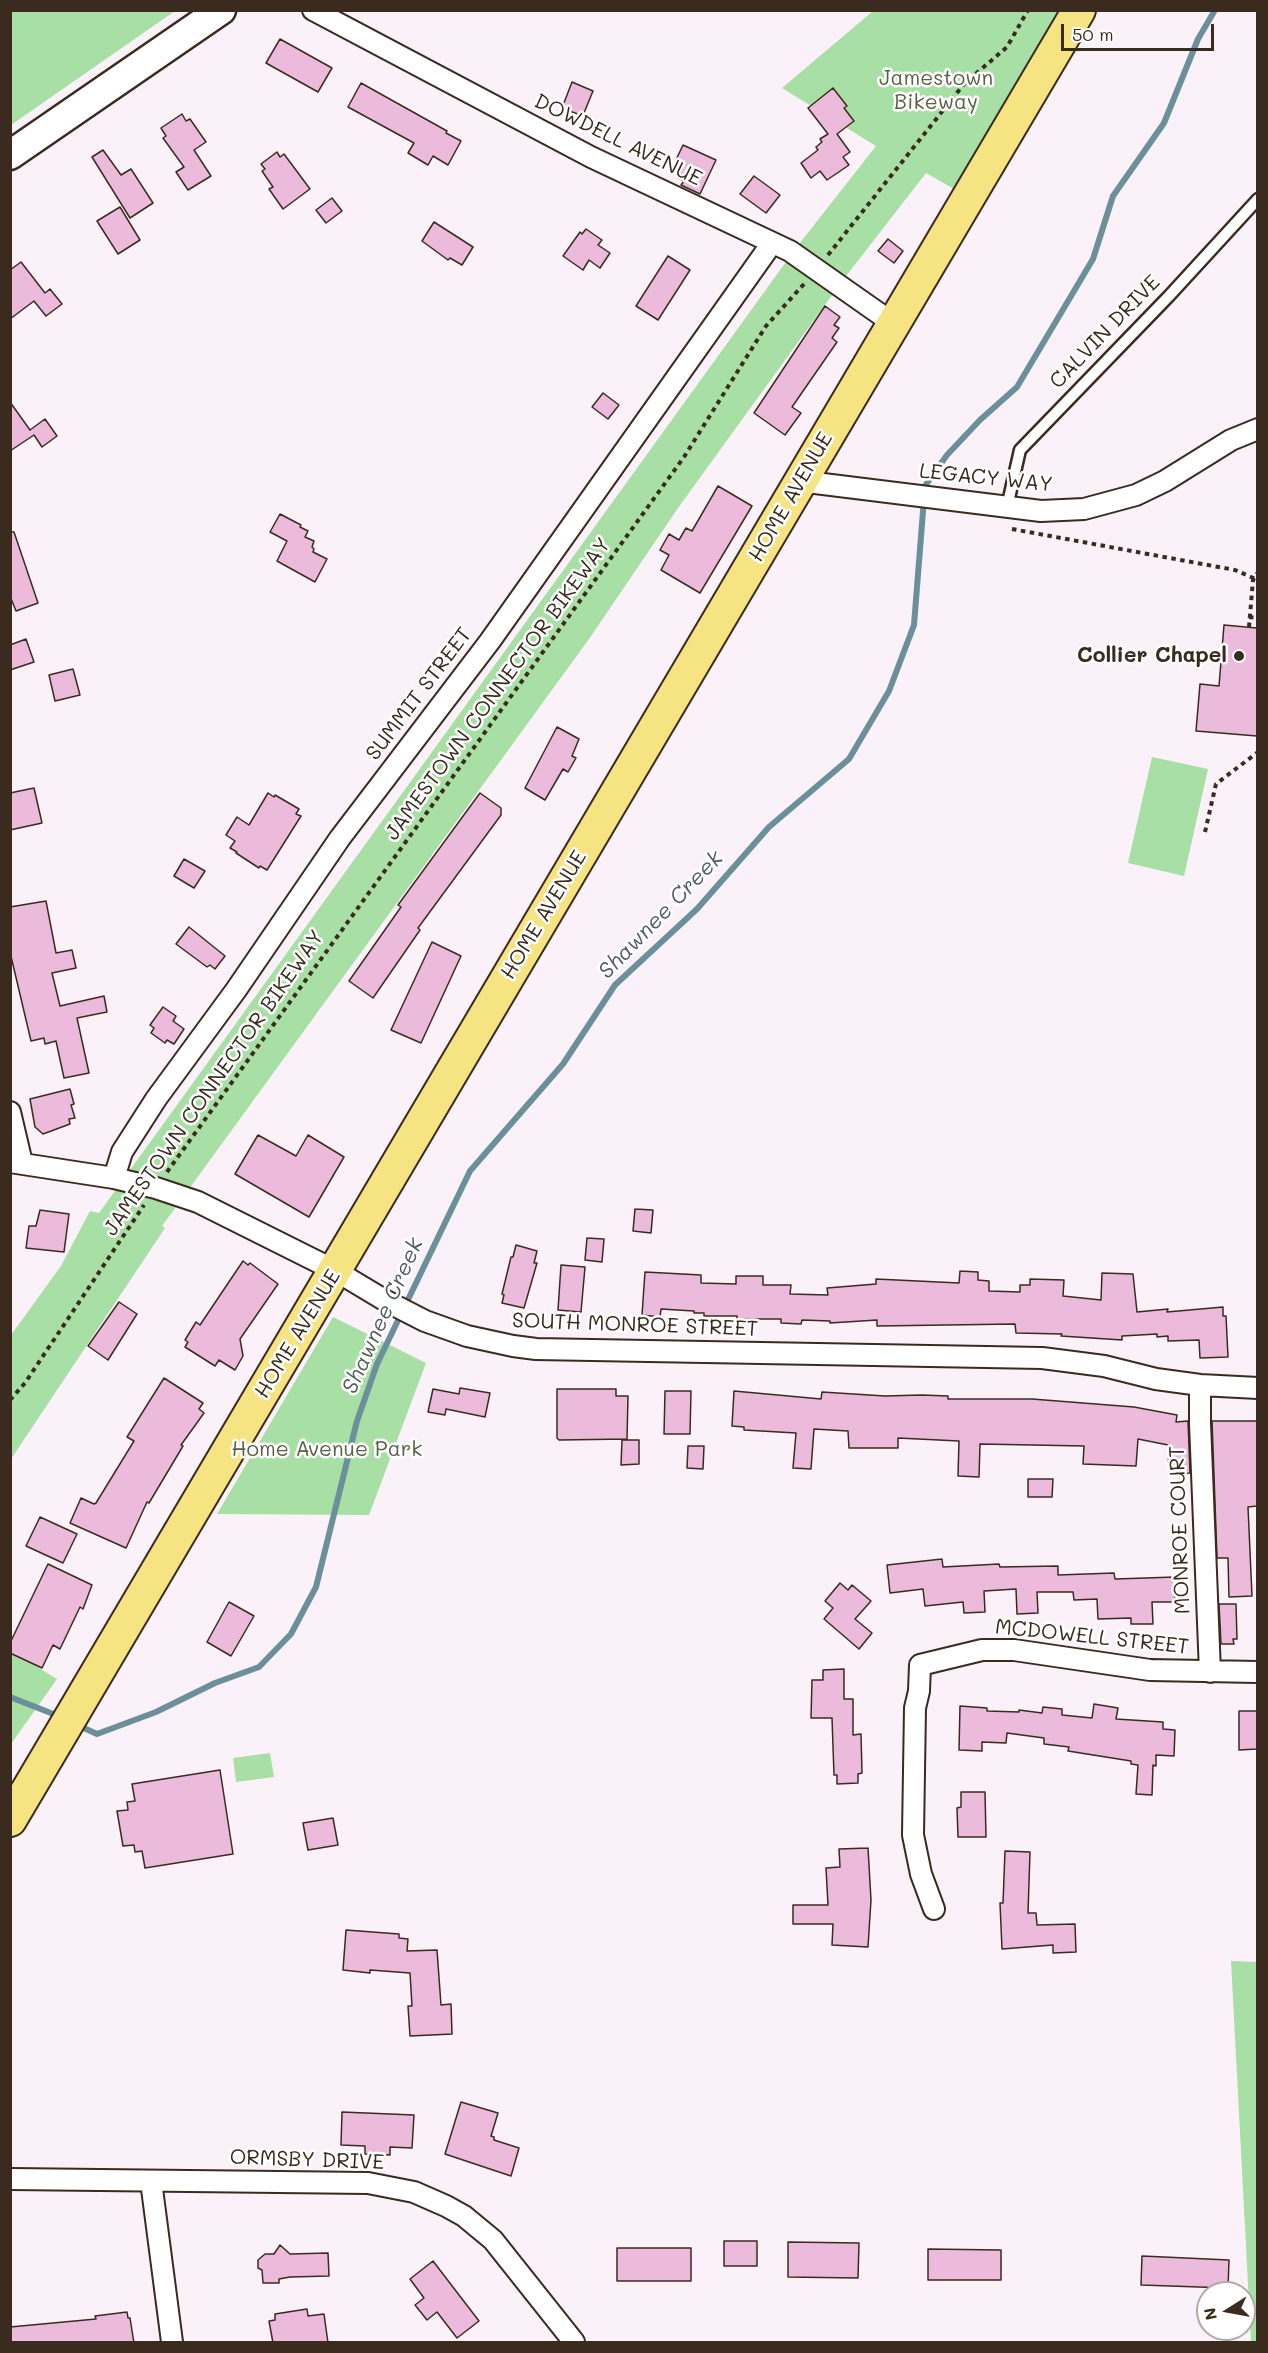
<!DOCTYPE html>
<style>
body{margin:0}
#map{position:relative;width:1268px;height:2353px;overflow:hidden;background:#fbf1f8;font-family:Mali,sans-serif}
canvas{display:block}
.frame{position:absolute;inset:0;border:12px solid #3b2a1e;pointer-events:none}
.north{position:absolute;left:1196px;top:2281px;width:60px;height:60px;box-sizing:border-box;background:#fff;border:2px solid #b1aaa5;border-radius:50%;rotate:259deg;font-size:16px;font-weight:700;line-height:24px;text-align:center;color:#3b2a1e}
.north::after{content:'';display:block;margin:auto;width:21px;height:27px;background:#3b2a1e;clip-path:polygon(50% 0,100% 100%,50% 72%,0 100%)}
.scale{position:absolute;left:1061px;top:24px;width:153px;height:27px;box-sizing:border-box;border:3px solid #3b2a1e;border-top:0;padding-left:8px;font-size:18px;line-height:21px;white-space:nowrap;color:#3b2a1e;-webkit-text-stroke:4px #fff;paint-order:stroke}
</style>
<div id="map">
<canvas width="1268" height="2353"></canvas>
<div class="frame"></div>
<div class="north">N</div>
<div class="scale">50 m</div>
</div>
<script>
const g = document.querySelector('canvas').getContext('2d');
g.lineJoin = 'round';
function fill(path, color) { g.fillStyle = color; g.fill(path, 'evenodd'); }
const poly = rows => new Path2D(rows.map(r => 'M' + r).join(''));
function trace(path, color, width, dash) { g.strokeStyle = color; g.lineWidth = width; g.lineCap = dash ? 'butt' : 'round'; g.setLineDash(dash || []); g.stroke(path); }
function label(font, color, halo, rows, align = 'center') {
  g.font = font + ' Mali,sans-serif'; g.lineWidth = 5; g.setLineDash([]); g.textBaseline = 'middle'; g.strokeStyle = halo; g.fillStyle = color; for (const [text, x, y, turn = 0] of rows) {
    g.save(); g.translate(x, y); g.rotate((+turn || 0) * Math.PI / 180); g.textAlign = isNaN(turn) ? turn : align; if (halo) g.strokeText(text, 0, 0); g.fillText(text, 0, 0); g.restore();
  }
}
fill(poly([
 [11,10,175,10,175,11,11,125],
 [873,11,1079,11,968,197,926,173,843,280,678,508,589,639,162,1226,165,1228,11,1459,11,1335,61,1266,90,1211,99,1213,796,248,876,146,782,88],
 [1152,757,1208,769,1184,876,1128,863],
 [333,1317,426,1363,369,1515,217,1514],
 [11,1651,57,1679,11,1744],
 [270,1753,274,1777,236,1782,233,1758],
 [1231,1961,1257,1962,1257,2342,1251,2342]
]), '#a7dfa4');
trace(poly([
 [10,1697,61,1717],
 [75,1724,97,1734,156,1712,215,1683,259,1667,291,1634,316,1587,357,1421,377,1364,470,1171,563,1064,615,985,697,909,769,827,849,759,889,691,914,625,925,486,947,455,980,420,1017,387,1093,259,1113,196,1164,123,1198,39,1215,10]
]), '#6c909b', 6);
const building = poly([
 [280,39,332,68,318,92,266,63,280,39],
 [572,82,593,91,584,113,581,112,580,115,562,108,572,82],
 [361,83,447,131,446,133,461,141,448,165,433,156,428,165,408,153,414,143,348,107,361,83],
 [833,88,847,106,844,108,854,121,837,134,850,152,843,157,849,165,827,180,820,171,811,178,801,163,818,150,816,147,822,142,820,139,828,134,808,108,833,88],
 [182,114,186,121,190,119,206,142,194,150,211,176,188,190,176,172,184,167,163,138,166,136,161,128,182,114],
 [683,145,716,160,700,194,681,185,684,181,678,178,683,167,674,164,683,145],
 [103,150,121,175,131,169,153,203,130,218,92,157,103,150],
 [277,152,280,157,284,154,310,189,283,209,269,189,273,187,262,171,265,169,261,164,277,152],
 [754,176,780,195,766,213,740,194,754,176],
 [332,198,342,211,326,223,316,210,332,198],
 [120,207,140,240,118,254,97,221,120,207],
 [434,222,473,247,462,265,450,258,448,260,422,241,434,222],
 [586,229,602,240,598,245,610,253,600,268,589,260,583,270,563,256,580,232,582,234,586,229],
 [888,239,903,251,894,263,878,251,888,239],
 [668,256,690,270,658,320,636,306,668,256],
 [21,262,45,293,50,289,62,304,46,316,34,301,10,319,10,270,21,262],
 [825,306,840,317,834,325,839,328,832,338,837,342,792,407,801,413,785,435,754,413,825,306],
 [603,393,619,405,608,419,592,407,603,393],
 [10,402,30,430,45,419,57,436,42,447,34,435,10,451,10,402],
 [718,486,752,506,700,593,661,570,669,555,660,550,669,534,679,540,686,528,692,531,718,486],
 [280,514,301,525,300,527,308,531,305,537,314,541,312,547,314,549,313,552,327,559,315,582,277,561,287,541,270,532,280,514],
 [10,532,14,532,38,603,16,611,10,596,10,532],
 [1224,625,1257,628,1257,736,1196,731,1200,684,1219,686,1224,625],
 [26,639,34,662,10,670,10,645,26,639],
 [73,669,80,695,55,701,49,675,73,669],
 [557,727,579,739,572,756,576,758,568,772,563,769,545,800,525,788,557,727],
 [34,788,42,823,10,830,10,793,34,788],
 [268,793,274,797,275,795,299,809,296,814,301,816,267,870,260,866,259,868,236,853,237,852,230,848,235,841,226,835,237,817,249,825,268,793],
 [480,793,501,808,501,815,418,928,420,930,373,998,349,981,401,907,398,905,480,793],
 [184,859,205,871,194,888,174,876,184,859],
 [46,901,56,953,72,950,76,968,52,973,60,1006,104,996,107,1012,77,1018,89,1073,64,1078,56,1041,45,1044,44,1038,31,1041,10,952,10,907,46,901],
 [189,927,225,956,215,969,210,965,207,967,176,944,189,927],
 [432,942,461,956,421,1043,391,1030,432,942],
 [163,1007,176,1016,173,1021,184,1029,174,1044,167,1040,165,1043,151,1033,154,1028,150,1025,163,1007],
 [70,1089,74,1104,71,1105,75,1118,69,1119,70,1124,43,1134,35,1127,30,1099,70,1089],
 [258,1135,296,1156,308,1135,344,1157,309,1217,235,1174,258,1135],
 [635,1209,653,1210,651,1233,633,1231,635,1209],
 [40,1210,69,1214,64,1252,26,1248,29,1226,36,1226,40,1210],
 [587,1238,604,1239,602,1262,585,1260,587,1238],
 [516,1245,537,1251,534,1263,537,1263,524,1308,502,1303,504,1295,502,1294,511,1257,513,1257,516,1245],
 [243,1261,248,1265,250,1263,278,1284,240,1339,243,1356,235,1370,219,1360,215,1366,185,1347,188,1342,185,1340,196,1322,200,1325,243,1261],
 [561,1265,585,1267,581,1312,558,1310,561,1265],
 [960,1271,978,1272,978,1280,989,1281,989,1291,1020,1292,1020,1285,1030,1285,1030,1279,1064,1280,1063,1296,1101,1300,1102,1273,1133,1274,1137,1312,1168,1309,1167,1312,1223,1307,1223,1316,1226,1316,1228,1357,1200,1358,1199,1340,1168,1341,1168,1336,1157,1337,1157,1334,1122,1336,1122,1340,1061,1336,1062,1334,1016,1333,1015,1324,877,1326,877,1320,830,1323,830,1321,802,1320,801,1324,781,1323,781,1319,737,1319,737,1316,704,1316,704,1313,694,1313,694,1311,661,1309,660,1317,642,1315,645,1272,701,1275,701,1283,736,1284,736,1276,763,1276,763,1285,791,1285,790,1294,828,1295,827,1288,876,1284,876,1279,959,1283,960,1271],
 [119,1302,137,1314,108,1360,88,1346,119,1302],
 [164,1378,203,1403,199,1409,204,1413,181,1445,183,1446,149,1503,147,1502,126,1548,70,1523,81,1498,94,1504,96,1503,134,1441,127,1437,164,1378],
 [460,1388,490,1393,485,1417,446,1409,445,1415,428,1412,433,1389,459,1394,460,1388],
 [557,1389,616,1389,616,1396,628,1396,627,1439,559,1440,557,1438,557,1389],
 [665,1391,691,1391,690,1434,664,1434,665,1391],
 [734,1391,821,1399,822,1392,885,1396,922,1395,948,1396,948,1399,1032,1399,1134,1407,1177,1415,1176,1422,1188,1421,1190,1473,1169,1474,1168,1445,1138,1439,1136,1466,1083,1464,1084,1446,980,1444,979,1477,958,1476,959,1441,898,1438,898,1448,849,1448,848,1431,814,1429,811,1469,793,1468,796,1433,744,1430,744,1427,732,1426,734,1391],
 [1212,1421,1257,1421,1257,1506,1248,1507,1252,1596,1229,1597,1228,1558,1217,1558,1212,1421],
 [622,1440,639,1440,639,1464,621,1465,622,1440],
 [688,1446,704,1446,703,1469,687,1468,688,1446],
 [1028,1479,1053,1479,1052,1497,1028,1497,1028,1479],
 [40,1517,77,1534,63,1563,26,1546,40,1517],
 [942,1559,943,1567,999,1564,1000,1567,1058,1566,1058,1575,1114,1573,1115,1579,1175,1577,1175,1602,1152,1602,1153,1624,1131,1624,1131,1618,1098,1619,1097,1599,1074,1600,1073,1592,1037,1592,1038,1613,1017,1614,1016,1589,984,1591,985,1612,964,1613,963,1602,925,1606,923,1589,890,1593,887,1565,942,1559],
 [48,1564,92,1585,83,1609,80,1607,60,1649,53,1645,42,1668,10,1653,10,1643,48,1564],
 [840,1583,848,1590,852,1585,871,1601,855,1619,872,1633,859,1649,824,1619,833,1608,825,1601,840,1583],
 [229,1602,254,1616,231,1656,207,1642,229,1602],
 [1219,1604,1236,1604,1237,1639,1233,1639,1234,1644,1221,1644,1219,1604],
 [844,1669,844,1699,853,1699,853,1735,861,1734,862,1773,858,1774,858,1783,837,1784,837,1775,834,1775,832,1718,811,1718,812,1680,823,1680,823,1670,844,1669],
 [1094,1704,1118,1708,1116,1719,1163,1722,1163,1729,1175,1730,1174,1756,1156,1755,1156,1766,1153,1765,1152,1795,1136,1794,1138,1765,1131,1764,1131,1761,1068,1751,1069,1747,1044,1744,1044,1738,1007,1733,1006,1743,982,1742,982,1751,959,1750,960,1706,987,1708,987,1711,1019,1712,1019,1710,1042,1713,1043,1707,1062,1709,1062,1715,1092,1718,1094,1704],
 [1239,1711,1257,1711,1257,1749,1239,1750,1239,1711],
 [220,1770,233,1854,145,1868,142,1851,135,1852,134,1845,123,1846,117,1811,128,1810,127,1802,135,1801,132,1784,220,1770],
 [961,1792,985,1792,986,1837,958,1837,957,1808,961,1807,961,1792],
 [333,1818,338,1845,308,1850,303,1823,333,1818],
 [868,1848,871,1900,868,1947,832,1945,833,1924,793,1924,793,1905,828,1905,826,1868,840,1867,839,1849,868,1848],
 [1005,1851,1030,1852,1028,1913,1036,1913,1037,1925,1075,1924,1076,1952,1053,1953,1053,1945,1002,1949,1000,1903,1003,1903,1005,1851],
 [346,1930,399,1934,399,1938,408,1939,407,1951,437,1950,441,2005,451,2004,452,2034,410,2036,408,2006,412,2006,410,1973,370,1970,370,1973,343,1970,346,1930],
 [461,2102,498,2113,491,2136,494,2137,494,2140,519,2148,511,2176,445,2154,461,2102],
 [342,2112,414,2115,412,2148,390,2147,390,2155,365,2154,365,2146,341,2145,342,2112],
 [724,2241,757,2241,757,2266,724,2266,724,2241],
 [788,2242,859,2243,858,2278,788,2277,788,2242],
 [280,2245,290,2254,328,2253,329,2276,290,2277,279,2279,279,2283,263,2283,262,2270,258,2268,258,2260,265,2254,274,2254,280,2245],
 [617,2248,691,2248,691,2281,617,2281,617,2248],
 [928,2249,1001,2250,1001,2280,928,2280,928,2249],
 [1142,2256,1229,2260,1228,2288,1141,2285,1142,2256],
 [433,2261,479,2321,457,2338,437,2312,427,2320,415,2305,424,2298,410,2279,433,2261],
 [307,2309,308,2316,324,2314,328,2343,273,2343,269,2321,275,2320,275,2314,307,2309],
 [127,2312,128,2318,130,2318,134,2343,10,2343,10,2327,96,2319,95,2316,127,2312]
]);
fill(building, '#ecbbdb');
trace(building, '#3b2a1e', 1.5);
const lane = poly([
 [1007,507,1020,450,1169,296,1258,199]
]);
const street = poly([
 [313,10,591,157,790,251,894,324],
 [799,481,1041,511,1084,509,1136,495,1165,481,1231,440,1258,429],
 [10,1112,22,1163],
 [10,1162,114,1178,156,1188,198,1202,336,1271,386,1301,425,1321,467,1336,513,1346,536,1349,1042,1358,1104,1366,1156,1379,1200,1385,1258,1388],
 [114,1178,122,1152,156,1099,236,990,340,838,490,641,772,243],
 [1200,1385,1200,1423,1210,1672],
 [934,1909,921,1874,913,1835,915,1708,919,1691,920,1665,982,1650,1014,1650,1150,1670,1258,1672],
 [10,2179,368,2183,414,2192,446,2206,464,2216,493,2240,574,2342],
 [151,2181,172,2342]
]);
const secondary = poly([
 [10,155,221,10]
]);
const primary = poly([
 [10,1820,1079,10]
]);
trace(lane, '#3b2a1e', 15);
trace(street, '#3b2a1e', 24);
trace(secondary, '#3b2a1e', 33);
trace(primary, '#3b2a1e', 36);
trace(poly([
 [828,255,964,84,1007,47,1028,10],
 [1012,529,1235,570,1258,580],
 [1249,617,1258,618],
 [1249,627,1253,580,1258,572],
 [1205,832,1216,784,1258,752],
 [167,1172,684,457,766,326,804,284],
 [10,1400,25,1383,144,1205]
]), '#3b2a1e', 4, [4.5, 4.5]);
trace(lane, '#fff', 10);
trace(street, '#fff', 20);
trace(secondary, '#fff', 28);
trace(primary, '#f6e381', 32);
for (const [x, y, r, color] of [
 [1239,656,6,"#3b2a1e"]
]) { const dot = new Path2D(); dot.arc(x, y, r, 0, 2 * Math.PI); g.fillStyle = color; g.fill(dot); trace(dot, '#fff', 2); }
label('21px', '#5b6046', '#fff', [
 ["Jamestown",936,79],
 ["Bikeway",936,103],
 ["Home Avenue Park",327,1450]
]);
label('21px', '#3b2a1e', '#fff', [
 ["DOWDELL AVENUE",618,140,26],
 ["CALVIN DRIVE",1105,332,-46],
 ["LEGACY WAY",986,478,6],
 ["HOME AVENUE",791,497,-60],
 ["JAMESTOWN CONNECTOR BIKEWAY",498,689,-54],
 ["SUMMIT STREET",419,694,-53],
 ["HOME AVENUE",544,915,-59],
 ["JAMESTOWN CONNECTOR BIKEWAY",214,1083,-55],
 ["SOUTH MONROE STREET",635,1325,2],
 ["HOME AVENUE",298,1334,-59],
 ["MONROE COURT",1180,1530,-92],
 ["MCDOWELL STREET",1092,1637,6],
 ["ORMSBY DRIVE",307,2160,2]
]);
label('bold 21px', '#3b2a1e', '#fff', [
 ["Collier Chapel",1227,656]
], 'right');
label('italic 22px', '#535d5c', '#fff', [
 ["Shawnee Creek",661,915,-46],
 ["Shawnee Creek",383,1316,-66]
]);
</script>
